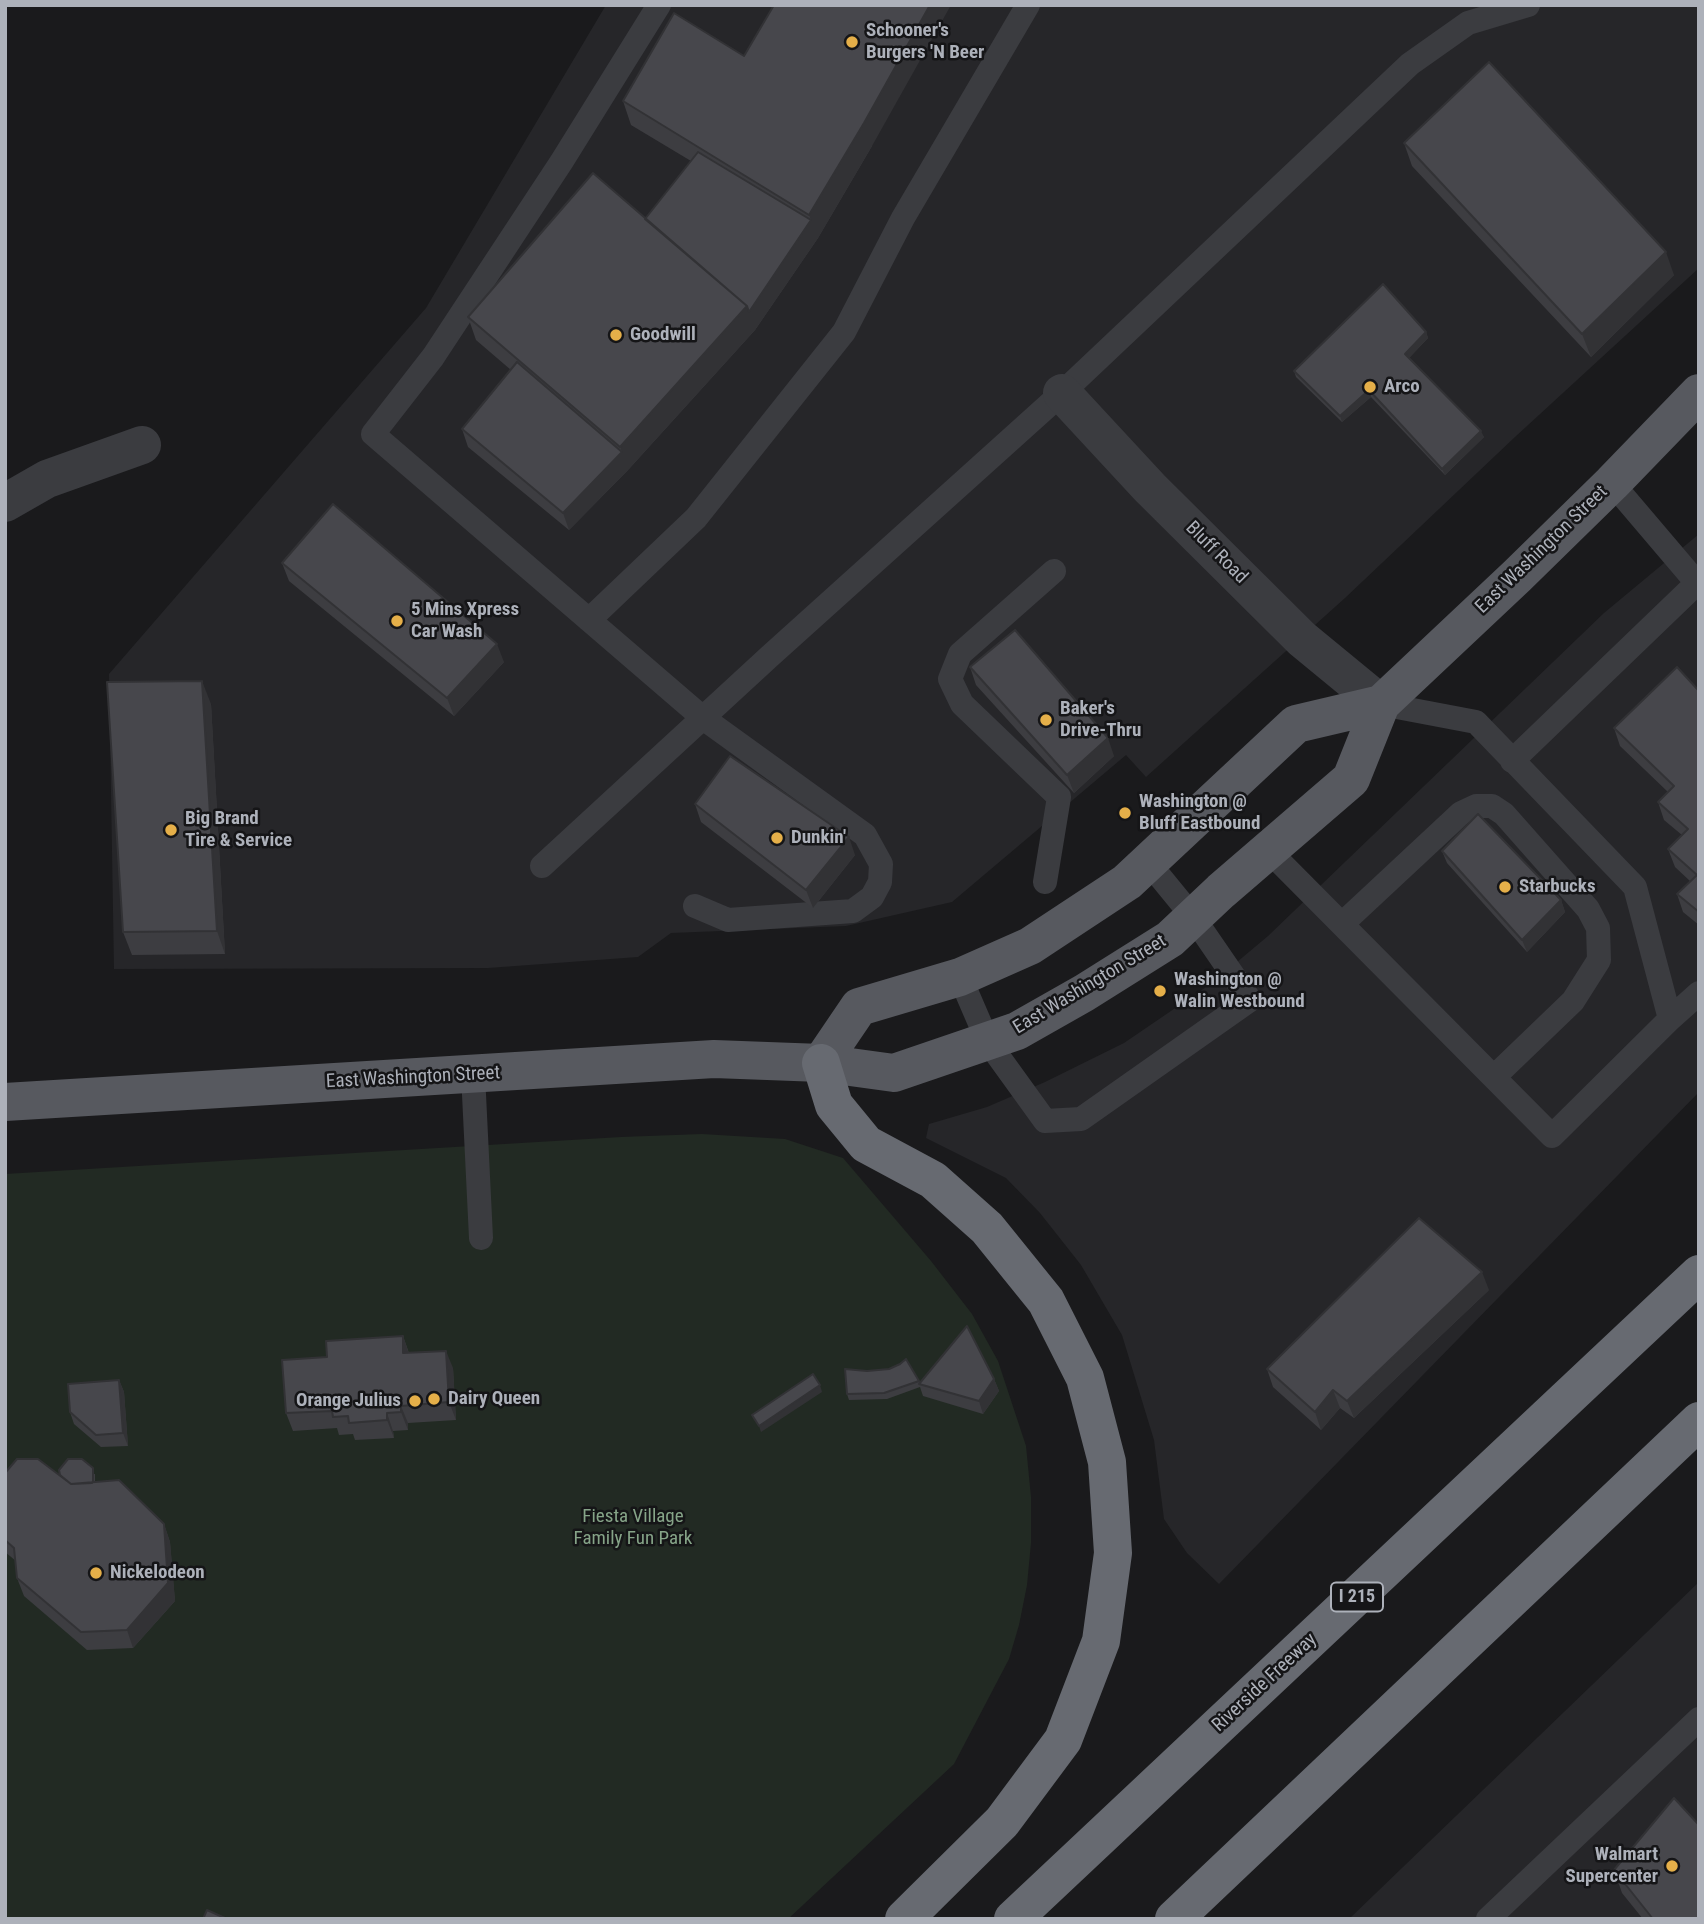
<!DOCTYPE html>
<style>
body{margin:0}
#map{position:relative;width:1704px;height:1924px;overflow:hidden;background:#1a1a1c;font-family:"Roboto Condensed",sans-serif}
canvas{display:block}
.frame{position:absolute;inset:0;border:7px solid #adb1ba;pointer-events:none}
</style>
<div id="map">
<canvas width="1704" height="1924"></canvas>
<div class="frame"></div>
</div>
<script>
const g = document.querySelector('canvas').getContext('2d');
g.lineJoin = 'round';
function fill(path, color) { g.fillStyle = color; g.fill(path, 'evenodd'); }
const poly = rows => new Path2D(rows.map(r => 'M' + r).join(''));
function trace(path, color, width, dash) { g.strokeStyle = color; g.lineWidth = width; g.lineCap = dash ? 'butt' : 'round'; g.setLineDash(dash || []); g.stroke(path); }
function label(font, color, halo, rows, align = 'center') {
  g.font = font + ' "Roboto Condensed",sans-serif'; g.lineWidth = 5; g.setLineDash([]); g.textBaseline = 'middle'; g.strokeStyle = halo; g.fillStyle = color; for (const [text, x, y, turn = 0] of rows) {
    g.save(); g.translate(x, y); g.rotate((+turn || 0) * Math.PI / 180); g.textAlign = isNaN(turn) ? turn : align; if (halo) g.strokeText(text, 0, 0); g.fillText(text, 0, 0); g.restore();
  }
}
fill(poly([
 [606,5,1699,5,1699,268,1515,437,1345,598,1146,777,1126,755,952,902,846,926,671,933,638,957,488,968,114,969,109,674,426,308],
 [1699,534,1699,1092,1219,1584,1187,1553,1164,1519,1154,1440,1122,1335,1081,1265,1040,1213,1006,1178,926,1138,929,1124,987,1107,1045,1082,1124,1043,1212,983,1268,936,1604,613],
 [1699,1582,1699,1919,1349,1919]
]), '#262629');
fill(poly([
 [702,1134,785,1139,843,1158,931,1261,972,1314,998,1361,1026,1446,1031,1497,1031,1543,1027,1585,1019,1625,1009,1659,954,1764,788,1919,5,1919,5,1174,621,1137]
]), '#222a23');
trace(poly([
 [659,5,562,161,433,357,373,434,703,718,865,835,881,864,880,882,872,897,853,911,728,920,695,906],
 [589,620,696,518,844,332,903,218,1028,5],
 [1512,761,1697,583,1612,483],
 [1268,850,1552,1136,1670,1019,1635,887,1476,722,1381,704],
 [542,866,770,656,1062,393,1410,64,1468,23,1528,5],
 [1045,882,1059,797,962,704,950,679,960,654,1054,571],
 [1342,924,1461,813,1476,806,1492,806,1504,814,1588,909,1598,928,1599,960,1573,1001,1494,1077],
 [960,977,988,1042,1045,1121,1081,1119,1250,1000,1193,917,1148,862],
 [1670,1019,1699,993],
 [473,1074,481,1238],
 [1488,1919,1699,1719]
]), '#3b3c40', 24);
trace(poly([
 [1062,393,1150,488,1302,639,1381,704],
 [5,503,47,479,142,445]
]), '#3b3c40', 38);
trace(poly([
 [821,1063,859,1007,960,977,1030,946,1127,882,1296,724,1381,704],
 [5,1102,714,1059,821,1063,894,1073,1017,1031,1084,993,1170,939,1221,891,1351,779,1381,704,1517,576,1612,483,1699,393]
]), '#57595f', 38);
trace(poly([
 [821,1063,834,1105,866,1144,933,1180,987,1228,1046,1301,1085,1378,1107,1462,1113,1553,1101,1641,1063,1740,1002,1822,904,1919],
 [1013,1919,1699,1274],
 [1174,1919,1699,1421]
]), '#676a71', 38);
fill(poly([
 [623,101,872,146,818,238,755,330,628,470,569,530,468,447,462,429,511,370,476,340,468,317,645,219,691,161,631,125],
 [1404,143,1674,275,1591,357,1412,166],
 [1426,332,1428,338,1409,358,1484,437,1445,475,1371,397,1342,422,1296,377,1294,371],
 [282,563,504,662,454,716,289,581],
 [970,667,1114,756,1074,793,976,685],
 [1699,691,1699,925,1683,912,1677,894,1690,881,1675,867,1668,849,1682,835,1664,820,1658,802,1668,792,1620,746,1614,728],
 [211,704,225,954,132,955,123,932],
 [695,804,855,855,813,908,701,822],
 [1442,851,1561,900,1565,912,1527,952,1447,863],
 [1489,1290,1354,1418,1340,1408,1321,1430,1273,1387,1267,1369],
 [403,1336,409,1353,453,1368,456,1420,408,1423,408,1430,393,1431,394,1438,355,1440,353,1434,339,1435,337,1428,293,1431,286,1413,327,1357],
 [994,1379,999,1391,983,1414,923,1396,920,1387,887,1399,849,1400,847,1394,919,1381,919,1383],
 [119,1380,124,1392,128,1446,101,1447,74,1424,70,1412],
 [5,1473,60,1475,95,1474,95,1482,164,1524,170,1542,175,1601,133,1648,87,1650,24,1596,17,1578,16,1561,5,1552],
 [1614,1870,1699,1919,1643,1919,1622,1893]
]), '#3d3d41');
fill(poly([
 [930,5,951,5,872,146,818,238,755,330,628,470,569,530,563,513,622,452,620,447,811,220,809,215],
 [1666,252,1674,275,1591,357,1582,334],
 [1426,332,1428,338,1407,360,1405,354],
 [1369,390,1371,397,1342,422,1340,416],
 [1481,431,1484,437,1445,475,1442,469],
 [497,644,504,662,454,716,447,698],
 [202,681,211,704,225,954,217,931],
 [1108,738,1114,756,1074,793,1067,775],
 [849,837,855,855,813,908,806,890],
 [1561,900,1565,912,1527,952,1522,940],
 [1482,1272,1489,1290,1354,1418,1347,1401],
 [403,1336,409,1354,403,1353],
 [446,1351,453,1368,456,1420,449,1402],
 [994,1379,999,1391,983,1414,979,1401],
 [119,1380,124,1392,128,1446,123,1433],
 [820,1385,822,1392,761,1432,759,1426],
 [1333,1390,1340,1408,1321,1430,1315,1412],
 [401,1406,408,1423,408,1430,401,1412],
 [387,1413,393,1431,394,1438,387,1420],
 [164,1524,170,1542,175,1601,133,1648,127,1630]
]), '#323235');
const building = poly([
 [774,5,930,5,864,123,809,215,623,101,674,13,744,56,774,5],
 [1489,62,1666,252,1582,334,1404,143,1489,62],
 [698,152,811,220,749,312,747,306,645,219,698,152],
 [593,173,747,306,620,447,468,317,593,173],
 [1383,284,1426,332,1405,354,1481,431,1442,469,1369,390,1340,416,1294,371,1383,284],
 [517,362,622,452,563,513,462,429,517,362],
 [333,504,497,644,447,698,282,563,333,504],
 [1015,630,1108,738,1067,775,970,667,1015,630],
 [1677,667,1699,691,1699,912,1677,894,1697,875,1668,849,1688,829,1658,802,1674,786,1614,728,1677,667],
 [202,681,217,931,123,932,107,682,202,681],
 [730,756,849,837,806,890,695,804,730,756],
 [1478,814,1561,900,1522,940,1442,851,1478,814],
 [1419,1218,1482,1272,1347,1401,1333,1390,1315,1412,1267,1369,1419,1218],
 [967,1326,994,1379,979,1401,919,1384,967,1326],
 [403,1336,403,1353,446,1351,449,1402,401,1406,401,1412,387,1413,387,1420,349,1423,348,1416,333,1417,332,1411,286,1413,282,1360,327,1357,326,1341,403,1336],
 [906,1359,919,1381,884,1393,847,1394,845,1369,867,1371,889,1369,900,1364,906,1359],
 [813,1374,820,1385,759,1426,752,1415,813,1374],
 [119,1380,123,1433,96,1435,70,1412,68,1384,119,1380],
 [17,1459,38,1459,71,1484,119,1480,164,1524,168,1583,127,1630,81,1632,17,1578,14,1548,5,1540,5,1473,17,1459],
 [68,1459,82,1459,93,1468,93,1481,92,1483,71,1484,60,1475,59,1470,68,1459],
 [1674,1798,1699,1825,1699,1919,1653,1919,1614,1870,1674,1798],
 [207,1910,227,1919,203,1919,207,1910]
]);
fill(building, '#47474c');
trace(building, '#323235', 2);
for (const [x, y, r, color] of [
 [852,42,7,"#e5af49"],
 [616,335,7,"#e5af49"],
 [1370,387,7,"#e5af49"],
 [397,621,7,"#e5af49"],
 [1046,720,7,"#e5af49"],
 [1125,813,7,"#e5af49"],
 [171,830,7,"#e5af49"],
 [777,838,7,"#e5af49"],
 [1505,887,7,"#e5af49"],
 [1160,991,7,"#e5af49"],
 [434,1399,7,"#e5af49"],
 [415,1401,7,"#e5af49"],
 [96,1573,7,"#e5af49"],
 [1672,1866,7,"#e5af49"]
]) { const dot = new Path2D(); dot.arc(x, y, r, 0, 2 * Math.PI); g.fillStyle = color; g.fill(dot); trace(dot, '#151517', 2.5); }
for (const [x, y, w] of [
 [1357,1597,52]
]) { const box = new Path2D(); box.roundRect(x - w / 2, y - 14.5, w, 29, 5); g.fillStyle = '#151517'; g.fill(box); trace(box, '#adb1ba', 2); }
label('bold 18px', '#adb1ba', null, [
 ["I 215",1357,1597]
]);
label('bold 19px', '#adb1ba', '#151517', [
 ["Schooner's",866,31],
 ["Burgers 'N Beer",866,53],
 ["Goodwill",630,335],
 ["Arco",1384,387],
 ["5 Mins Xpress",411,610],
 ["Car Wash",411,632],
 ["Baker's",1060,709],
 ["Drive-Thru",1060,731],
 ["Washington @",1139,802],
 ["Bluff Eastbound",1139,824],
 ["Big Brand",185,819],
 ["Tire & Service",185,841],
 ["Dunkin'",791,838],
 ["Starbucks",1519,887],
 ["Washington @",1174,980],
 ["Walin Westbound",1174,1002],
 ["Dairy Queen",448,1399],
 ["Orange Julius",401,1401,"right"],
 ["Nickelodeon",110,1573],
 ["Walmart",1658,1855,"right"],
 ["Supercenter",1658,1877,"right"]
], 'left');
label('19px', '#adb1ba', '#151517', [
 ["East Washington Street",1542,550,-44],
 ["Bluff Road",1216,553,45],
 ["East Washington Street",1090,985,-31],
 ["East Washington Street",413,1078,-3],
 ["Riverside Freeway",1265,1683,-43]
]);
label('19px', '#86a488', '#151517', [
 ["Fiesta Village",633,1517],
 ["Family Fun Park",633,1539]
]);
</script>
